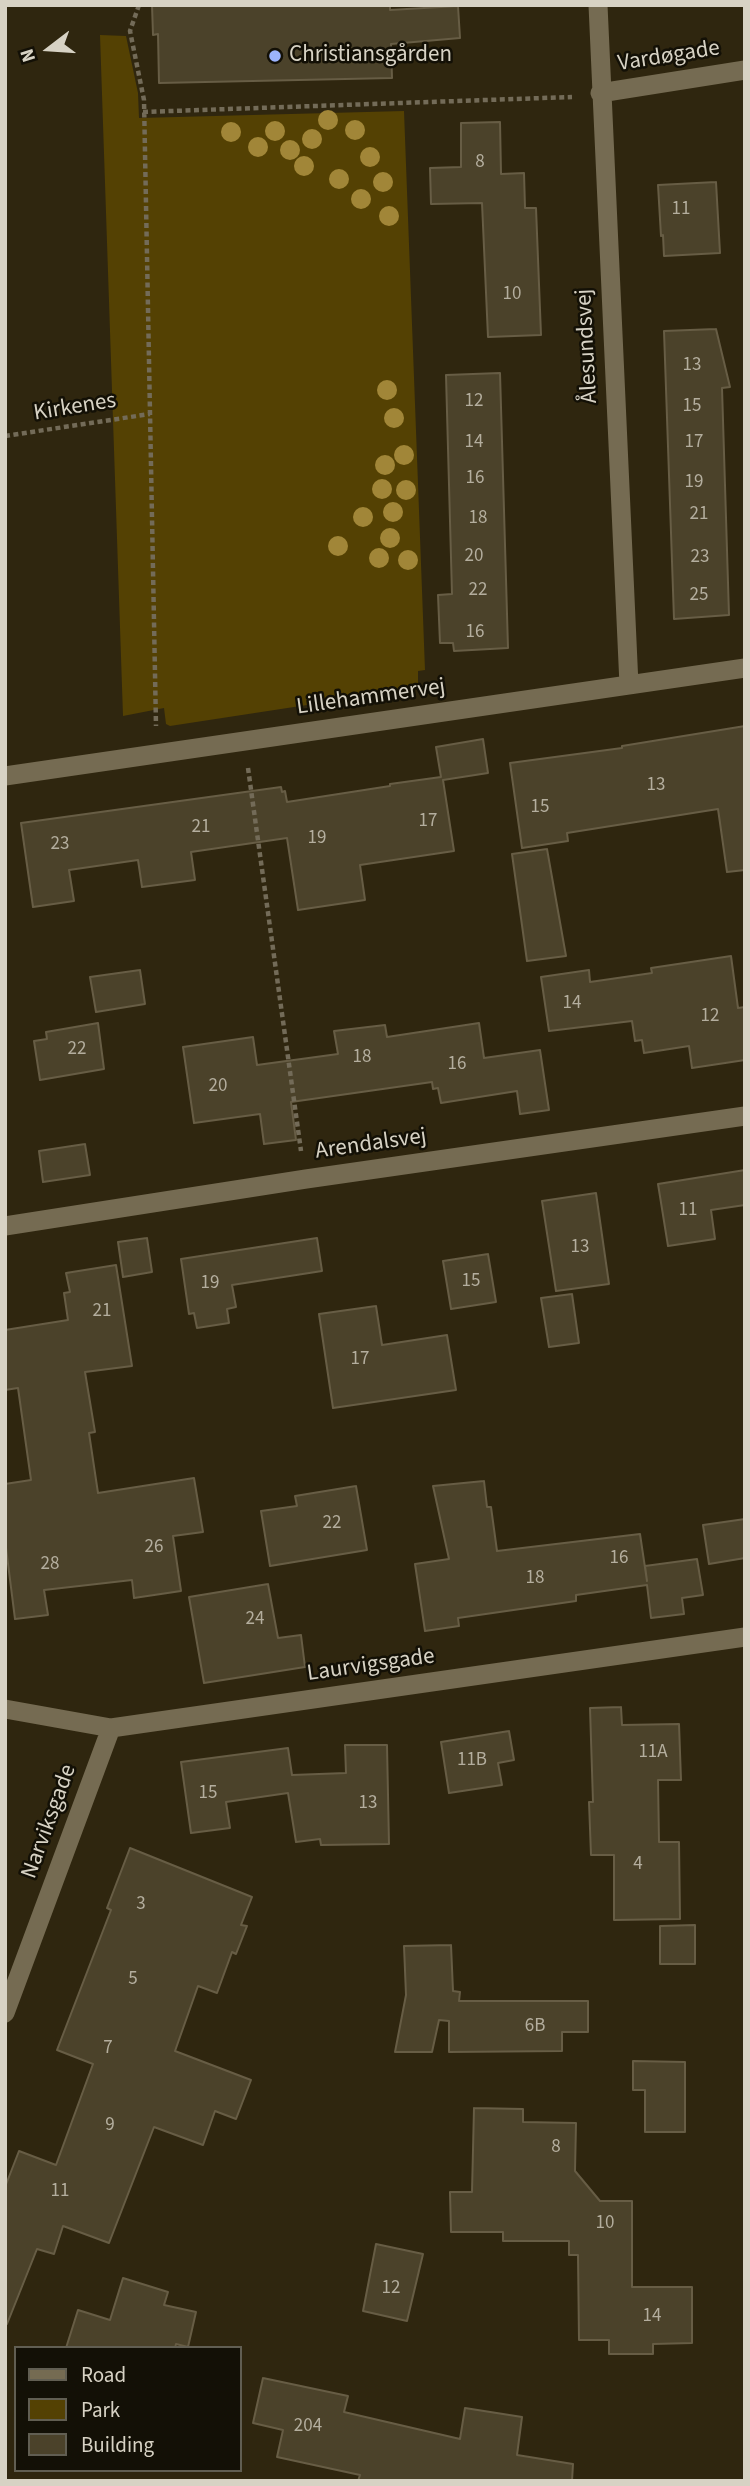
<!DOCTYPE html>
<meta charset="utf-8">
<style>
body{margin:0}
#map{position:relative;width:750px;height:2486px;overflow:hidden;background:#2f260f;font-family:"Source Sans 3",sans-serif}
canvas{display:block}
.frame{position:absolute;inset:0;border:7px solid #d7d2c4;pointer-events:none}
.legend{position:absolute;left:14px;top:2346px;width:228px;height:126px;box-sizing:border-box;background:#131006;border:2px solid #615e52;margin:0;padding:9px 12px;list-style:none;font-size:21px;color:#d7d2c4}
.legend li{display:flex;align-items:center;gap:14px;height:35px}
.legend b{width:35px;border:2px solid #615e52}
.north{position:absolute;left:14px;top:14px;width:70px;height:70px;-webkit-text-stroke:5px #131006;paint-order:stroke;rotate:253deg;font-size:19px;font-weight:700;line-height:28px;text-align:center;color:#d7d2c4}
.north::after{content:'';display:block;margin:auto;width:24px;height:32px;background:#d7d2c4;clip-path:polygon(50% 0,100% 100%,50% 72%,0 100%)}
</style>
<div id="map">
<canvas width="750" height="2486"></canvas>
<div class="frame"></div>
<ul class="legend">
<li><b style="height:9px;background:#756b52"></b>Road</li>
<li><b style="height:19px;background:#544103"></b>Park</li>
<li><b style="height:19px;background:#4b422a"></b>Building</li>
</ul>
<div class="north">N</div>
</div>
<script>
const g = document.querySelector('canvas').getContext('2d');
g.lineJoin = 'round';
function fill(path, color) { g.fillStyle = color; g.fill(path, 'evenodd'); }
const poly = rows => new Path2D(rows.map(r => 'M' + r).join(''));
function trace(path, color, width, dash) { g.strokeStyle = color; g.lineWidth = width; g.lineCap = dash ? 'butt' : 'round'; g.setLineDash(dash || []); g.stroke(path); }
function label(font, color, halo, rows, align = 'center') {
  g.font = font + ' "Source Sans 3",sans-serif'; g.lineWidth = 5; g.setLineDash([]); g.textBaseline = 'middle'; g.strokeStyle = halo; g.fillStyle = color; for (const [text, x, y, turn = 0] of rows) {
    g.save(); g.translate(x, y); g.rotate((+turn || 0) * Math.PI / 180); g.textAlign = isNaN(turn) ? turn : align; if (halo) g.strokeText(text, 0, 0); g.fillText(text, 0, 0); g.restore();
  }
}
fill(poly([
 [100,35,126,36,138,93,139,118,404,111,425,670,418,671,418,688,170,726,166,724,164,708,123,716]
]), '#544103');
const building = poly([
 [152,5,390,5,390,10,458,6,460,38,391,44,392,78,159,83,158,34,153,35,152,5],
 [500,122,501,174,524,173,525,208,536,208,541,335,488,337,482,203,431,204,430,168,461,167,461,123,500,122],
 [716,182,720,253,664,256,663,235,661,236,658,185,716,182],
 [716,329,730,387,722,388,729,615,674,619,664,331,716,329],
 [500,373,508,648,454,651,453,643,440,643,438,595,452,594,446,375,500,373],
 [745,726,745,870,727,872,718,809,567,833,568,841,522,848,510,763,622,748,622,746,745,726],
 [483,739,488,773,443,780,454,851,360,865,365,900,298,910,287,838,191,852,195,880,142,887,138,860,69,870,74,901,33,907,21,823,281,787,282,792,285,791,287,802,390,786,390,784,441,777,436,747,483,739],
 [547,849,566,956,527,961,512,854,547,849],
 [731,956,738,1008,745,1007,745,1060,692,1068,689,1046,644,1053,642,1040,635,1041,632,1021,549,1031,541,977,589,970,590,982,652,973,651,968,731,956],
 [140,970,145,1004,96,1012,90,977,140,970],
 [98,1023,104,1069,40,1080,34,1041,47,1039,46,1032,98,1023],
 [479,1023,484,1058,540,1050,549,1110,520,1114,517,1091,441,1103,438,1088,433,1089,432,1082,291,1102,296,1140,264,1144,260,1114,194,1123,183,1047,253,1037,257,1065,338,1054,334,1031,385,1025,387,1037,479,1023],
 [85,1144,90,1175,43,1182,39,1151,85,1144],
 [745,1170,745,1205,711,1210,715,1239,668,1246,658,1184,745,1170],
 [596,1193,609,1284,556,1291,542,1201,596,1193],
 [147,1238,152,1272,123,1277,118,1242,147,1238],
 [317,1238,322,1271,232,1285,236,1307,227,1309,229,1323,197,1328,194,1313,189,1314,181,1259,317,1238],
 [488,1254,496,1302,451,1309,443,1261,488,1254],
 [116,1265,132,1366,85,1372,95,1432,89,1433,98,1493,194,1478,203,1532,173,1536,181,1591,134,1598,132,1580,44,1590,48,1615,15,1619,5,1540,5,1484,31,1480,18,1388,5,1390,5,1330,68,1320,64,1293,70,1292,66,1273,116,1265],
 [572,1294,579,1343,549,1347,541,1298,572,1294],
 [376,1306,382,1345,447,1335,456,1390,333,1408,319,1314,376,1306],
 [484,1481,487,1507,491,1507,497,1551,640,1534,647,1581,645,1566,697,1559,703,1595,682,1598,684,1614,651,1618,647,1585,576,1595,576,1601,458,1618,459,1626,425,1631,415,1564,449,1559,433,1486,484,1481],
 [356,1486,367,1550,270,1566,261,1511,297,1506,295,1496,356,1486],
 [745,1519,745,1558,709,1564,703,1525,745,1519],
 [268,1584,278,1638,301,1635,305,1667,204,1683,189,1597,268,1584],
 [621,1707,622,1725,679,1724,681,1780,658,1780,659,1842,679,1842,680,1919,614,1920,614,1855,591,1855,589,1802,593,1802,590,1708,621,1707],
 [509,1731,514,1760,498,1763,502,1785,449,1793,441,1742,509,1731],
 [345,1745,387,1745,389,1844,321,1845,320,1839,296,1842,288,1793,226,1802,230,1828,191,1833,181,1762,288,1748,292,1775,346,1773,345,1745],
 [130,1848,252,1897,241,1925,247,1926,236,1954,232,1952,217,1993,198,1986,175,2051,251,2080,236,2119,215,2111,203,2145,154,2127,109,2243,63,2226,54,2254,37,2249,7,2324,5,2323,5,2187,19,2151,56,2165,93,2064,57,2050,111,1910,107,1908,130,1848],
 [695,1925,695,1964,660,1964,660,1926,695,1925],
 [451,1945,453,1991,460,1992,459,2001,588,2001,588,2032,562,2032,562,2051,449,2052,449,2021,439,2020,432,2052,395,2052,406,1995,404,1946,451,1945],
 [633,2061,685,2062,685,2132,645,2132,645,2090,633,2090,633,2061],
 [474,2108,523,2109,523,2122,576,2123,575,2171,600,2201,632,2201,632,2287,692,2287,692,2343,653,2344,653,2354,609,2354,609,2340,579,2340,578,2255,569,2255,569,2241,503,2241,503,2232,451,2232,450,2192,472,2192,474,2108],
 [376,2244,423,2254,407,2321,363,2311,376,2244],
 [123,2278,168,2292,164,2305,196,2312,188,2347,176,2344,175,2348,66,2348,78,2310,110,2320,123,2278],
 [263,2378,348,2396,344,2412,460,2439,465,2408,522,2417,517,2455,573,2464,572,2481,358,2481,360,2475,277,2457,283,2430,253,2423,263,2378]
]);
fill(building, '#4b422a');
trace(building, '#675d45', 2);
trace(poly([
 [139,5,130,31,144,100,156,726],
 [143,112,572,97],
 [5,436,150,414],
 [248,768,301,1151]
]), '#736b58', 4.5, [5, 3.5]);
trace(poly([
 [598,5,629,685],
 [600,93,745,70],
 [5,776,745,668],
 [5,1226,306,1179,745,1116],
 [5,1709,111,1728,745,1637],
 [5,2013,111,1728]
]), '#756b52', 19);
g.fillStyle = '#a18638';
for (const [x, y] of [
 [328,120],
 [355,130],
 [275,131],
 [231,132],
 [312,139],
 [258,147],
 [290,150],
 [370,157],
 [304,166],
 [339,179],
 [383,182],
 [361,199],
 [389,216],
 [387,390],
 [394,418],
 [404,455],
 [385,465],
 [382,489],
 [406,490],
 [393,512],
 [363,517],
 [390,538],
 [338,546],
 [379,558],
 [408,560]
]) { g.beginPath(); g.arc(x, y, 10, 0, 2 * Math.PI); g.fill(); }
for (const [x, y, r, color] of [
 [275,56,7,"#9cb4fd"]
]) { const dot = new Path2D(); dot.arc(x, y, r, 0, 2 * Math.PI); g.fillStyle = color; g.fill(dot); trace(dot, '#131006', 2.5); }
label('19px', '#b4ae9e', null, [
 ["8",480,163],
 ["11",681,210],
 ["10",512,295],
 ["13",692,366],
 ["12",474,402],
 ["15",692,407],
 ["14",474,443],
 ["17",694,443],
 ["16",475,479],
 ["19",694,483],
 ["21",699,515],
 ["18",478,519],
 ["20",474,557],
 ["23",700,558],
 ["22",478,591],
 ["25",699,596],
 ["16",475,633],
 ["13",656,786],
 ["15",540,808],
 ["17",428,822],
 ["21",201,828],
 ["19",317,839],
 ["23",60,845],
 ["14",572,1004],
 ["12",710,1017],
 ["22",77,1050],
 ["18",362,1058],
 ["16",457,1065],
 ["20",218,1087],
 ["11",688,1211],
 ["13",580,1248],
 ["15",471,1282],
 ["19",210,1284],
 ["21",102,1312],
 ["17",360,1360],
 ["22",332,1524],
 ["26",154,1548],
 ["16",619,1559],
 ["28",50,1565],
 ["18",535,1579],
 ["24",255,1620],
 ["11A",653,1753],
 ["11B",472,1761],
 ["15",208,1794],
 ["13",368,1804],
 ["4",638,1865],
 ["3",141,1905],
 ["5",133,1980],
 ["6B",535,2027],
 ["7",108,2049],
 ["9",110,2126],
 ["8",556,2148],
 ["11",60,2192],
 ["10",605,2224],
 ["12",391,2289],
 ["14",652,2317],
 ["204",308,2427]
]);
label('23px', '#d7d2c4', '#131006', [
 ["Christiansgården",289,56]
], 'left');
label('23px', '#d7d2c4', '#131006', [
 ["Vardøgade",669,57,-9],
 ["Ålesundsvej",588,346,-93],
 ["Kirkenes",75,408,-9],
 ["Lillehammervej",371,698,-8],
 ["Arendalsvej",371,1145,-8],
 ["Laurvigsgade",371,1666,-8],
 ["Narviksgade",50,1822,-70]
]);
</script>
